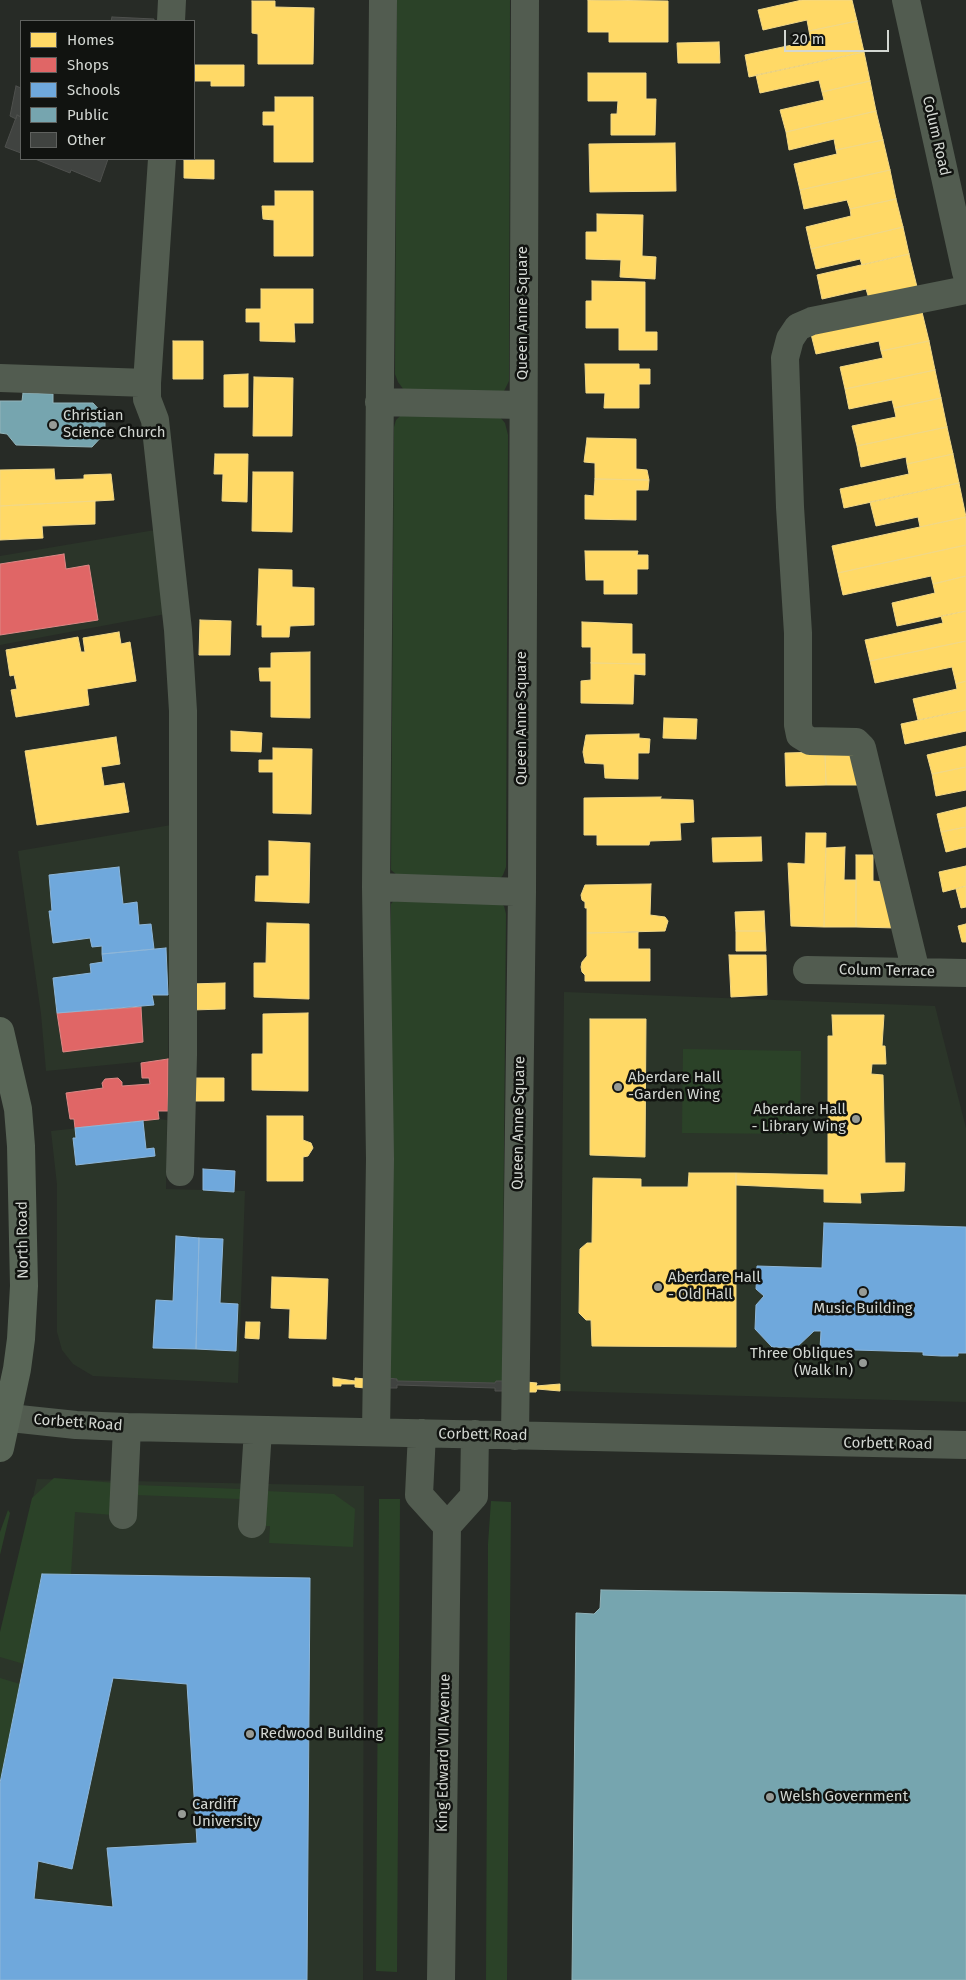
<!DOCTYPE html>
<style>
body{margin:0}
#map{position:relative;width:966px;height:1980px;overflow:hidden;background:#272b26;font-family:"Fira Sans",sans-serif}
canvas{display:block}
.legend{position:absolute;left:20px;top:20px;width:175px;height:140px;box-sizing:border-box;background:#111310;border:1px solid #5f615e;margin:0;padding:6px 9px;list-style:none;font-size:15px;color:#d3d7d2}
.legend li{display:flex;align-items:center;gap:10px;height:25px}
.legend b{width:25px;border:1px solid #5f615e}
.scale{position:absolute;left:784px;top:30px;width:105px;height:22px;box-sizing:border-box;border:2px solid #d3d7d2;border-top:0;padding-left:6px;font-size:15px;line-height:18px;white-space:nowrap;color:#d3d7d2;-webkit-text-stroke:4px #111310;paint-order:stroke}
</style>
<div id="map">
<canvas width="966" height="1980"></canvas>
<ul class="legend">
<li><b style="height:14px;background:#ffd966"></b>Homes</li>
<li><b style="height:14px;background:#e06666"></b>Shops</li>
<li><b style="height:14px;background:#6fa8dc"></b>Schools</li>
<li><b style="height:14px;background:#76a5af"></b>Public</li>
<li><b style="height:14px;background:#404340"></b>Other</li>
</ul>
<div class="scale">20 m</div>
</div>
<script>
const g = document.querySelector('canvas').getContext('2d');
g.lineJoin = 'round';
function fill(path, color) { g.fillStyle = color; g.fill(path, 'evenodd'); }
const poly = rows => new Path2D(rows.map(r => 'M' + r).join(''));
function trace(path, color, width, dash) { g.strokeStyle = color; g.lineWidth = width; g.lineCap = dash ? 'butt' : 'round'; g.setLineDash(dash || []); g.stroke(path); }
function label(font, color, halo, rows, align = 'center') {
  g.font = font + ' "Fira Sans",sans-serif'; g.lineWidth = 5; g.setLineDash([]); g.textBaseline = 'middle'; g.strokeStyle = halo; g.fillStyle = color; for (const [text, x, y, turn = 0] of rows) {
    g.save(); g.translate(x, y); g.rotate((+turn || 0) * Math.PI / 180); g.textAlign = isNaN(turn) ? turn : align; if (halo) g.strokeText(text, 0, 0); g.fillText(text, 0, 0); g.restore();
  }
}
fill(poly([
 [155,530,166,614,0,645,0,556],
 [171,825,168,1059,46,1071,41,1014,18,851],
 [564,992,935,1006,966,1128,966,1402,560,1391],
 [159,1119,167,1120,166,1189,245,1191,238,1383,93,1376,73,1364,62,1350,57,1332,57,1185,51,1131],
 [37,1479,364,1486,363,1980,0,1980,0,1648]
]), '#2b3529');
fill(poly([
 [397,0,510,0,509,381,502,395,404,390,398,382,395,374],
 [402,414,499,416,505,423,508,435,506,867,503,875,499,880,397,875,391,870,394,427,396,420],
 [395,899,497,901,504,906,506,914,502,1381,496,1381,495,1383,397,1381,397,1379,389,1378,391,909,391,904],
 [683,1049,801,1051,800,1134,682,1133],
 [54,1478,116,1483,113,1515,75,1512,71,1574,42,1574,24,1664,0,1657,0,1632,32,1498],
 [136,1485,240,1489,240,1499,135,1495],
 [265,1491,334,1494,355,1509,353,1547,269,1543,270,1526,265,1526],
 [379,1499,400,1499,397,1972,376,1971],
 [491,1501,511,1502,507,1980,486,1980,488,1544],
 [8,1510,10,1513,0,1555,0,1532],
 [0,1678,20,1684,0,1783]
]), '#2b4228');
const homes = poly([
 [588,0,668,1,668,42,609,42,609,32,588,32,588,0],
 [802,0,852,0,857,21,809,31,807,20,763,30,758,10,802,0],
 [252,1,275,1,275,7,314,8,313,64,258,64,258,34,252,33,252,1],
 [857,21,864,52,749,77,745,55,811,41,809,31,857,21],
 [719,42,720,63,678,63,677,43,719,42],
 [864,52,870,81,822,92,819,80,760,93,756,75,864,52],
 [194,65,244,65,244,86,211,86,211,81,194,81,194,65],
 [588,73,646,73,646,99,656,99,655,135,611,135,611,114,617,114,618,101,588,101,588,73],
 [870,81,876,111,786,132,780,110,824,100,822,92,870,81],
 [275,97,313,97,313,162,274,162,274,125,263,125,263,112,275,112,275,97],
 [876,111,883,140,836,150,834,139,789,150,786,132,876,111],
 [883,140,890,170,800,190,794,164,837,154,836,150,883,140],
 [675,143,676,191,590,192,589,144,675,143],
 [184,160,214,160,214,179,184,178,184,160],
 [890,170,896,199,850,209,847,200,804,209,800,190,890,170],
 [275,191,313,191,313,256,274,256,274,220,263,219,262,206,275,206,275,191],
 [896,199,903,227,811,249,806,227,851,216,850,209,896,199],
 [597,214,643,215,642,256,656,257,655,279,620,277,621,260,586,259,586,232,597,232,597,214],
 [903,227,909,254,862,265,860,259,816,269,811,249,903,227],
 [909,254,918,291,870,302,866,289,822,299,817,275,909,254],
 [592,281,645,282,645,332,657,332,657,350,619,350,619,328,586,328,586,301,592,301,592,281],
 [261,289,313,289,313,323,294,323,295,342,260,341,260,322,246,322,246,309,261,309,261,289],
 [922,312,929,341,881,351,879,341,816,354,811,334,922,312],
 [173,341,203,341,203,379,173,379,173,341],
 [929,341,935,370,845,389,840,367,883,358,881,351,929,341],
 [585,364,639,364,639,369,650,369,650,384,639,384,639,408,604,408,605,393,586,393,585,364],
 [935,370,941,398,894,408,892,400,849,409,845,389,935,370],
 [248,374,248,407,224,407,224,375,248,374],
 [254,377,293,378,292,436,253,436,254,377],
 [941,398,947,427,857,446,852,426,896,417,894,408,941,398],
 [947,427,953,454,907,464,906,457,861,467,857,446,947,427],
 [587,438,636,439,636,469,647,470,649,480,595,479,595,463,584,462,587,438],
 [215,454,248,454,247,502,222,501,223,474,214,474,215,454],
 [953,454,959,483,844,508,840,489,909,474,907,464,953,454],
 [54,469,55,480,84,479,84,475,111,474,114,500,0,506,0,470,54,469],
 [253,472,293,472,292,532,252,531,253,472],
 [595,479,649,480,648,490,636,490,636,520,585,519,585,495,594,496,595,479],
 [959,483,966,517,920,527,918,517,876,526,870,502,959,483],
 [95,501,95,524,42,526,43,538,0,540,0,506,95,501],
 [966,517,966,545,838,573,832,546,966,517],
 [966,545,966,576,933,584,931,576,843,595,838,573,966,545],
 [585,551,638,551,637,555,648,555,648,569,637,569,637,594,604,594,604,580,586,580,585,551],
 [259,569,292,570,292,587,314,588,314,625,290,626,289,637,262,637,262,625,257,625,259,569],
 [966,576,966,611,897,626,892,603,935,593,933,584,966,576],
 [966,611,966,641,870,661,865,640,943,623,941,616,966,611],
 [200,620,231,621,230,655,199,655,200,620],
 [582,622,632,624,632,654,645,654,645,664,591,663,591,647,582,647,582,622],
 [119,632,121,644,130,642,136,681,87,689,89,705,16,717,11,690,17,689,14,675,10,676,6,650,78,637,81,652,85,652,83,638,119,632],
 [966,641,966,681,956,684,952,667,875,683,870,661,966,641],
 [310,652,310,718,271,717,271,681,260,681,259,668,271,668,271,653,310,652],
 [591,663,645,664,645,675,634,674,633,704,581,703,581,681,591,680,591,663],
 [966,681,966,710,918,720,913,699,957,689,956,684,966,681],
 [966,710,966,731,905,744,901,724,966,710],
 [664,718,697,719,696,739,663,738,664,718],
 [231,731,262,733,261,752,231,751,231,731],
 [639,734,639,738,650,739,649,753,638,753,638,779,605,778,604,764,585,763,583,752,586,735,639,734],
 [116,737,120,764,101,767,104,786,124,783,129,812,37,825,25,751,116,737],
 [966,746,966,767,932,774,927,755,966,746],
 [273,748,312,749,311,814,273,813,273,772,259,772,259,760,273,760,273,748],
 [825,752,826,785,786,786,785,753,825,752],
 [825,752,852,752,862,785,826,785,825,752],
 [966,767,966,790,936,796,932,774,966,767],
 [661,797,660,799,693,800,694,822,680,823,681,840,650,841,649,845,597,845,597,835,584,835,584,798,661,797],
 [966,807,966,827,941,832,937,814,966,807],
 [966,827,966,847,946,852,941,832,966,827],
 [806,833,826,833,824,927,791,926,788,863,805,864,806,833],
 [761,837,762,861,713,862,712,838,761,837],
 [269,841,310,843,309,903,255,901,256,876,269,876,269,841],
 [845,847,844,880,856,880,856,927,824,927,826,848,845,847],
 [856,855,873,855,873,881,885,882,897,928,856,927,856,855],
 [966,866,966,886,943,892,939,872,966,866],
 [651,884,650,915,665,917,668,921,665,931,587,933,587,908,585,908,585,902,582,900,581,895,585,885,651,884],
 [966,886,966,907,961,908,956,889,966,886],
 [764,911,765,931,736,931,735,912,764,911],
 [267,923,309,924,309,999,254,997,254,963,266,963,267,923],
 [966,924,966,942,962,942,958,926,966,924],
 [736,931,765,931,766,951,736,951,736,931],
 [638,932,638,949,650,949,650,981,585,981,585,975,582,972,581,967,582,962,587,956,587,933,638,932],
 [729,955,766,955,767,995,731,997,729,955],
 [225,983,225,1009,191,1010,190,984,225,983],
 [308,1013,308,1091,252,1090,252,1054,263,1054,263,1014,308,1013],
 [832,1015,884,1015,882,1046,885,1046,886,1064,872,1064,871,1074,883,1075,885,1163,905,1163,904,1191,860,1193,861,1203,824,1202,824,1189,736,1185,736,1173,828,1175,828,1036,833,1036,832,1015],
 [590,1019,646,1019,645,1157,590,1155,590,1019],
 [192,1078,224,1078,224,1101,192,1101,192,1078],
 [267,1116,303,1116,303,1140,311,1143,313,1148,308,1156,303,1157,303,1181,267,1181,267,1116],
 [689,1173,736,1173,736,1347,592,1346,591,1320,586,1320,579,1313,580,1249,587,1243,592,1243,593,1178,641,1179,641,1187,688,1187,689,1173],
 [272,1277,328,1279,326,1339,289,1338,290,1309,271,1308,272,1277],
 [246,1322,260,1322,259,1339,245,1338,246,1322],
 [333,1378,355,1381,355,1378,365,1379,365,1388,355,1387,355,1384,341,1384,341,1386,333,1386,333,1378],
 [526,1382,537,1383,536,1386,560,1384,560,1391,537,1389,536,1392,526,1392,526,1382]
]);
fill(homes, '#ffd966');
trace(homes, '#f2d886', 1);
const shops = poly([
 [64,554,66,569,89,565,98,620,0,635,0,564,64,554],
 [141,1007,143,1042,63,1052,57,1013,141,1007],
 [168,1059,168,1111,158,1111,159,1119,75,1128,74,1119,70,1119,66,1093,103,1088,102,1083,105,1079,118,1078,122,1082,122,1086,150,1084,149,1078,142,1078,141,1063,168,1059]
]);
fill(shops, '#e06666');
trace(shops, '#dc8886', 1);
const schools = poly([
 [119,867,123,904,137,902,139,925,151,924,154,949,102,954,102,946,92,947,90,938,53,943,49,911,52,911,49,875,119,867],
 [166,948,168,995,152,995,154,1005,57,1013,53,978,91,973,90,964,103,962,102,954,166,948],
 [143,1121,146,1149,154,1148,155,1156,76,1165,73,1138,76,1138,75,1128,143,1121],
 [203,1169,235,1171,234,1192,203,1190,203,1169],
 [824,1223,966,1227,966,1353,958,1353,958,1356,941,1356,923,1355,923,1352,820,1349,821,1331,814,1331,796,1348,772,1347,755,1329,756,1305,764,1296,756,1289,757,1266,822,1268,824,1223],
 [176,1236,199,1238,196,1349,153,1348,156,1300,173,1301,176,1236],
 [199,1238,223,1239,220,1303,238,1304,236,1351,196,1349,199,1238],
 [42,1574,310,1578,307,1980,0,1980,0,1783,42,1574],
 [113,1678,187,1684,197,1843,107,1848,113,1907,34,1899,38,1861,72,1869,113,1678]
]);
fill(schools, '#6fa8dc');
trace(schools, '#8db6d9', 1);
const public = poly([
 [23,393,53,394,53,403,93,403,105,416,105,433,92,447,16,445,7,434,0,433,0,401,22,401,23,393],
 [601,1590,966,1595,966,1980,572,1980,576,1613,594,1614,600,1608,601,1590]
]);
fill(public, '#76a5af');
trace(public, '#92b4ba', 1);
const building = poly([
 [112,17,154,19,154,21,111,21,112,17],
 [16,86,21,88,21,117,17,115,16,119,10,116,16,86],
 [17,115,21,117,21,153,5,147,17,115],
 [35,159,108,159,100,182,71,170,70,173,35,159],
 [387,1378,397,1379,397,1381,495,1383,496,1381,504,1381,504,1391,495,1391,495,1388,397,1385,397,1388,387,1388,387,1378]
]);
fill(building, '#404340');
trace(building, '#4e504d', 1);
trace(poly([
 [906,0,966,272],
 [171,21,172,0],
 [0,378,147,383,162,159],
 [147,383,147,399,155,420,178,630,183,711,183,1055,180,1172],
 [379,402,522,405],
 [376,887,522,892],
 [807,970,966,973],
 [916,972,862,748,856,742,810,741,800,735,798,725,798,633,790,507,785,358,790,339,798,327,812,321,966,290],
 [0,1417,76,1425,127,1427,966,1445],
 [376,1432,380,1159,376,887,383,0],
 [422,1433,419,1495,447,1526],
 [515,1436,522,892,525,0],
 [123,1515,127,1427],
 [252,1524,258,1430],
 [441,1980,447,1526,474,1496,475,1434]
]), '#525c50', 28);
trace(poly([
 [0,1031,18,1109,21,1146,24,1286,21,1339,17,1369,0,1448]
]), '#596657', 28);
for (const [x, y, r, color] of [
 [53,425,5,"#979b96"],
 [618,1087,5,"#979b96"],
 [856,1119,5,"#979b96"],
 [658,1287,5,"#979b96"],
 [863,1292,5,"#979b96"],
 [863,1363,5,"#979b96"],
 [250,1734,5,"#979b96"],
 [770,1797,5,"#979b96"],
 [182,1814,5,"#979b96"]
]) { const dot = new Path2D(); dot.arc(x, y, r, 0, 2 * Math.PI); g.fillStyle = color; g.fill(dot); trace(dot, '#111310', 2); }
label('15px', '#d3d7d2', '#111310', [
 ["Colum Road",936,136,77],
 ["Queen Anne Square",523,313,-90],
 ["Queen Anne Square",522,718,-90],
 ["Colum Terrace",887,971,1],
 ["Queen Anne Square",519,1123,-89],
 ["North Road",23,1240,-91],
 ["Corbett Road",78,1423,4],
 ["Corbett Road",483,1435,1],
 ["Corbett Road",888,1444,1],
 ["King Edward VII Avenue",444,1753,-89]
]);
label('15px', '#d3d7d2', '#111310', [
 ["Christian",63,416],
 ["Science Church",63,433],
 ["Aberdare Hall",628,1078],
 ["-Garden Wing",628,1095],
 ["Aberdare Hall",846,1110,"right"],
 ["- Library Wing",846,1127,"right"],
 ["Aberdare Hall",668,1278],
 ["- Old Hall",668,1295],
 ["Music Building",863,1309,"center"],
 ["Three Obliques",853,1354,"right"],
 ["(Walk In)",853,1371,"right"],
 ["Redwood Building",260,1734],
 ["Welsh Government",780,1797],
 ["Cardiff",192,1805],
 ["University",192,1822]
], 'left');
</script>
